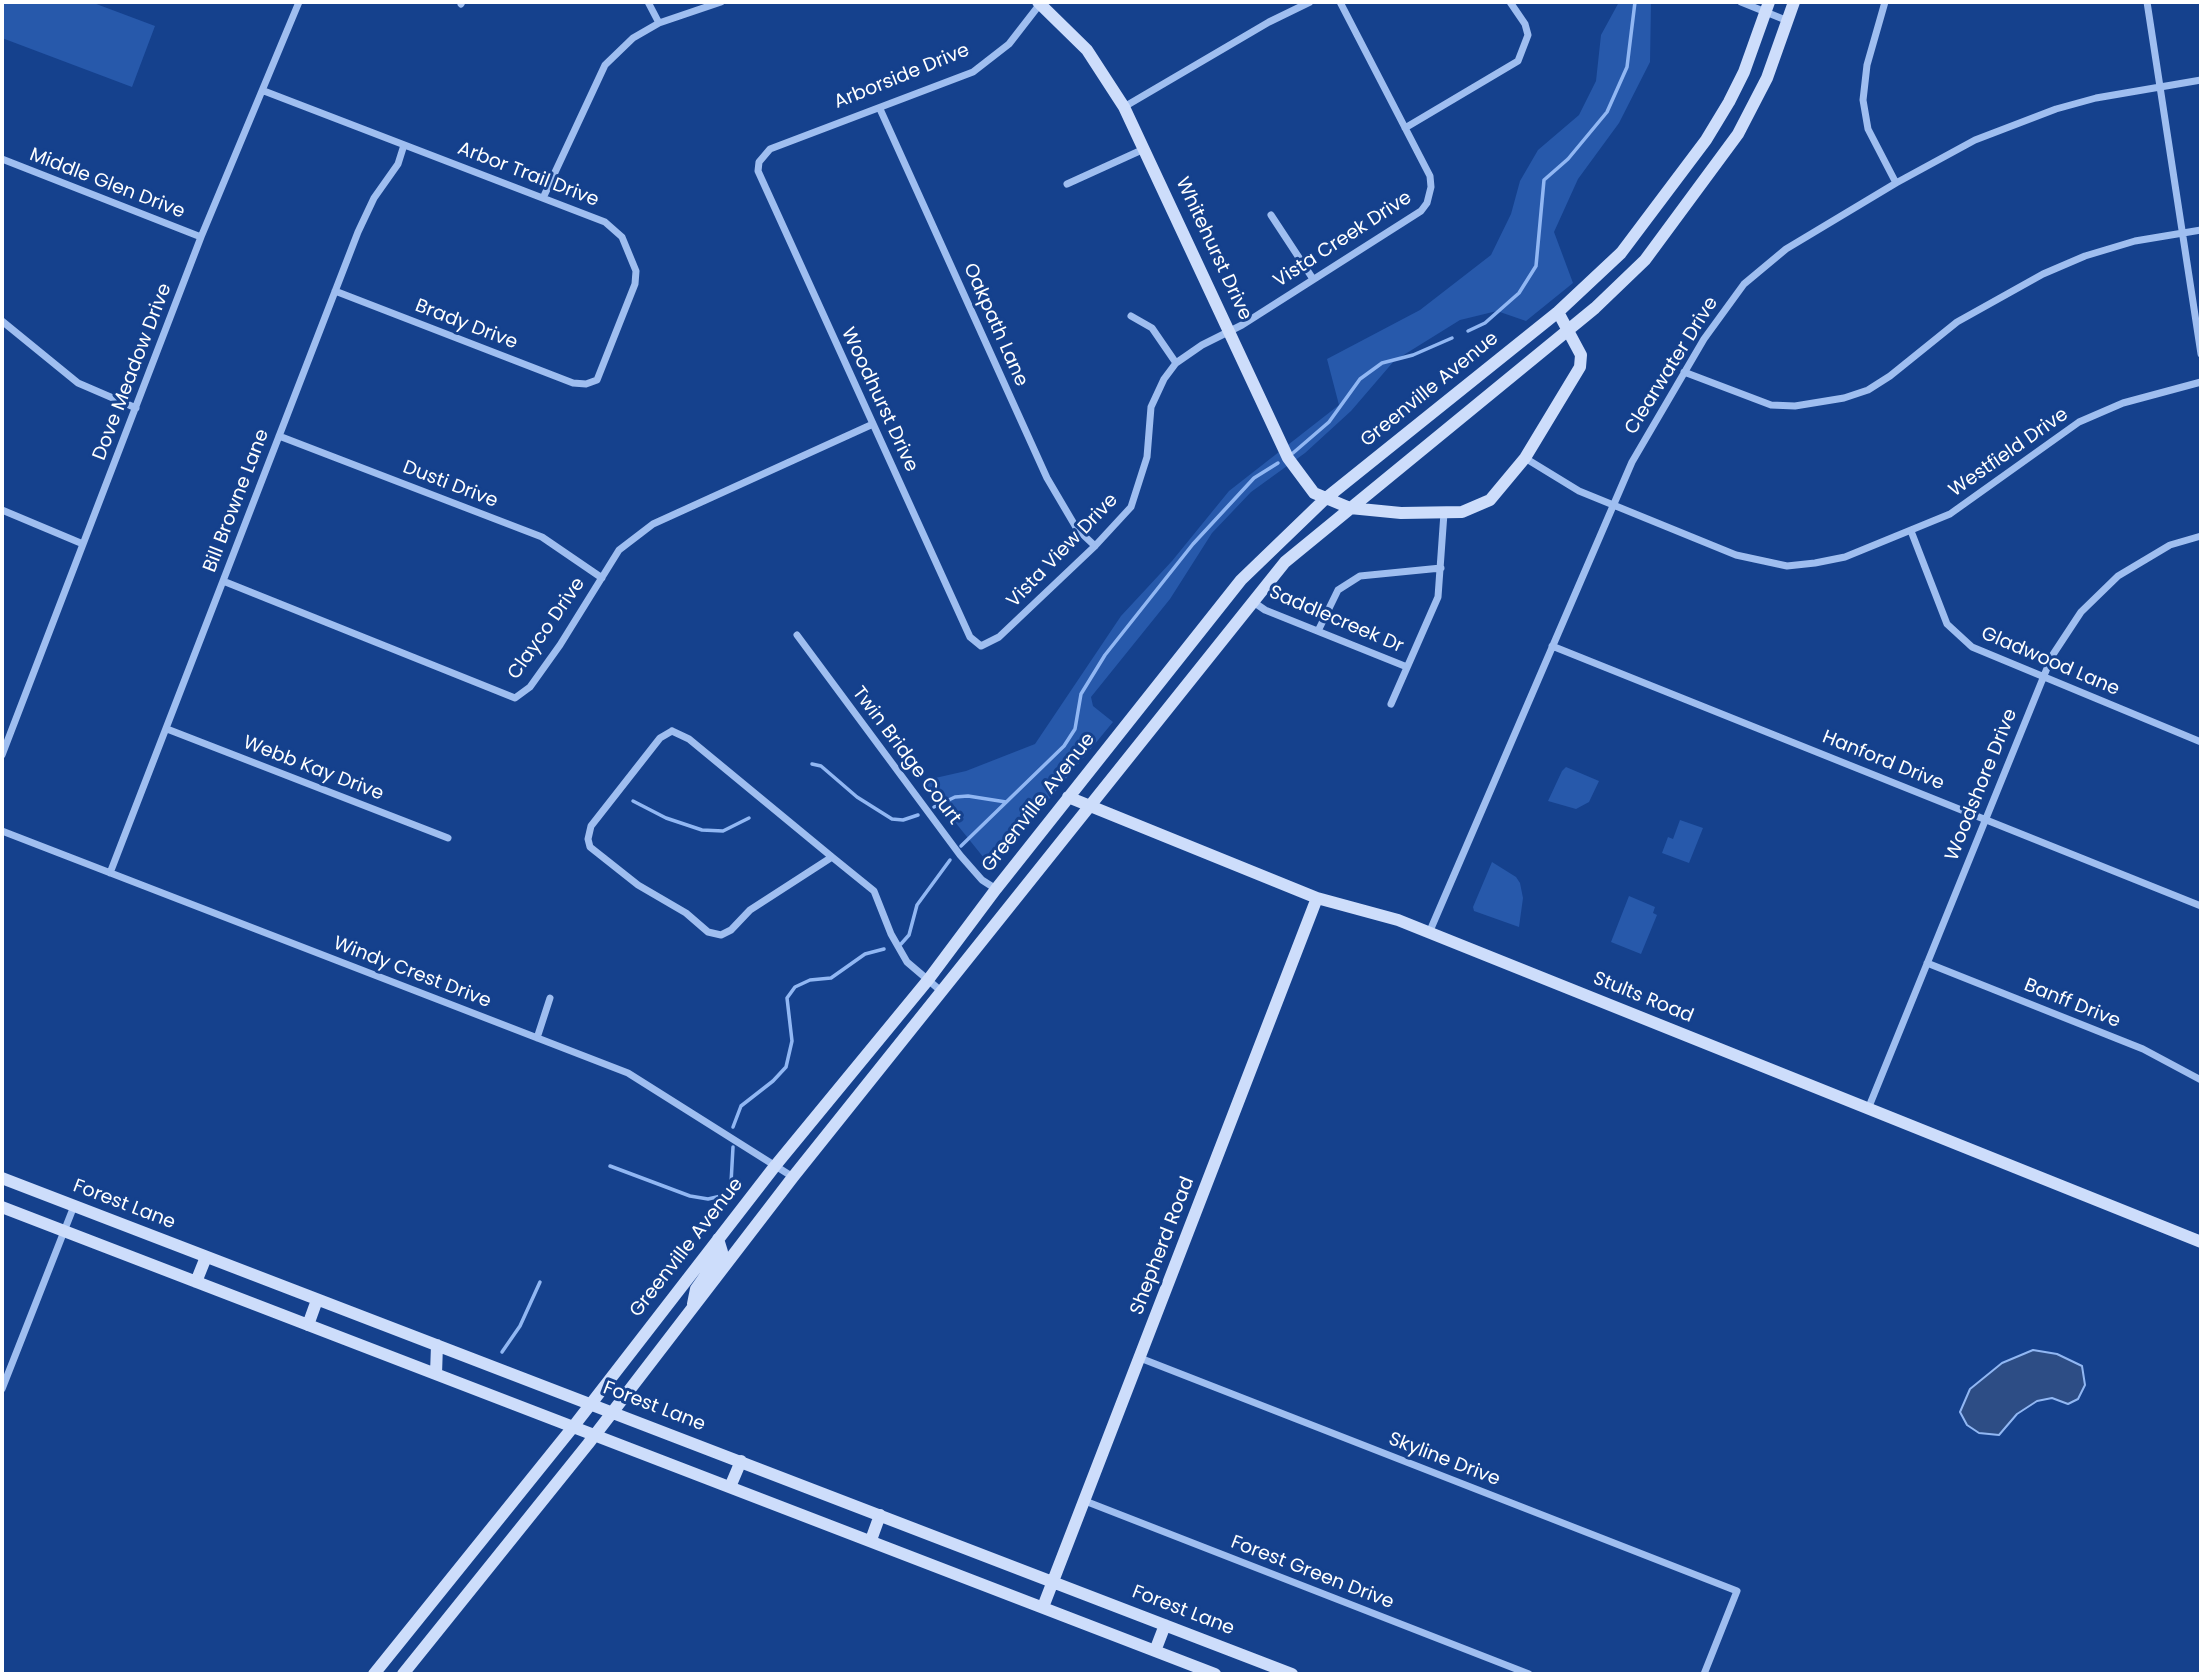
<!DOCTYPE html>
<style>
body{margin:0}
#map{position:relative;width:2203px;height:1676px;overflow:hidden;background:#15418d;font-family:Poppins,sans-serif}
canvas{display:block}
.frame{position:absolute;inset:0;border:4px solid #fff;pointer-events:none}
</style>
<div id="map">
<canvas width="2203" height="1676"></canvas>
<div class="frame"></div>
</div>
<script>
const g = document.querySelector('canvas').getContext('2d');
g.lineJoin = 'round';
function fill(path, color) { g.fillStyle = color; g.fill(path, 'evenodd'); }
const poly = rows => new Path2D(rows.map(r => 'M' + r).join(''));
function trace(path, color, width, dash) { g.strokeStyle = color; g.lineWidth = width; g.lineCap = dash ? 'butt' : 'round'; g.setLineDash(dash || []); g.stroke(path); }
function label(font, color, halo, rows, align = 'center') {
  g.font = font + ' Poppins,sans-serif'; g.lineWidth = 6; g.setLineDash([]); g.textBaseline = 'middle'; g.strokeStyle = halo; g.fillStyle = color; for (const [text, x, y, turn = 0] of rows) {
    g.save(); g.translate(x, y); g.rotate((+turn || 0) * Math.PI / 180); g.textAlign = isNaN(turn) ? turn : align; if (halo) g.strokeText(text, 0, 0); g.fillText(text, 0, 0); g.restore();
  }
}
fill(poly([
 [2,2,91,2,155,26,132,87,2,38],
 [1619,2,1651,2,1650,62,1619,123,1578,179,1554,232,1573,283,1526,321,1497,311,1460,320,1394,361,1351,411,1305,453,1251,492,1212,533,1170,599,1091,697,1093,706,1113,722,992,868,922,781,966,771,1035,744,1121,616,1172,561,1229,491,1339,405,1327,359,1420,310,1491,255,1511,214,1520,181,1538,150,1579,115,1596,81,1601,35],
 [1566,767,1599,781,1589,802,1576,809,1548,801,1562,771],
 [1680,820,1703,828,1689,863,1662,853,1668,837,1673,839],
 [1492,862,1516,877,1520,883,1523,898,1519,927,1474,911,1473,907],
 [1629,896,1655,907,1653,913,1657,915,1641,954,1611,942]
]), '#2759ab');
const water = poly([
 [2033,1350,2057,1354,2082,1366,2085,1385,2078,1399,2068,1404,2052,1398,2037,1401,2017,1414,1999,1435,1979,1433,1967,1425,1960,1412,1970,1389,2002,1363,2033,1350]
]);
fill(water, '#2d4d85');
trace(water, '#91b7f3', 2);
trace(poly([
 [1468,331,1485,323,1519,293,1536,266,1544,180,1568,159,1607,112,1627,67,1635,2],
 [1293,453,1329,422,1360,379,1382,363,1413,355,1452,338],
 [812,764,821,766,857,797,892,819,903,820,918,815],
 [633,801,666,818,702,830,723,831,749,818],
 [934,807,955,797,968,796,1006,802],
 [961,846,1064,746,1075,729,1081,694,1105,655,1193,544,1254,478,1278,463],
 [901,944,909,935,917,905,950,860],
 [733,1127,741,1106,773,1081,786,1067,792,1041,787,998,795,987,810,980,831,978,865,954,884,949],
 [610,1166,690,1196,708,1199,721,1196,731,1183,733,1147],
 [502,1352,520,1326,540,1282]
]), '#91b7f3', 3.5);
trace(poly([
 [648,2,659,23],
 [1741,2,1788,21],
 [1885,2,1867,65,1863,100,1868,129,1896,183],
 [2147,2,2201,354],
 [461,4,462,2],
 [1040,4,1009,44,973,72,770,149,759,162,758,171,970,637,981,646,999,637,1095,546,1131,507,1147,457,1151,407,1164,379,1176,363,1202,345,1242,325,1421,211,1427,203,1431,187,1430,176,1340,2],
 [264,91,605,222,622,237,636,271,635,284,597,380,586,384,573,383,335,291],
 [1124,107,1269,22,1310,2],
 [880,109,1047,478,1077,529,1095,546],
 [1405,128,1518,61,1528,35,1525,24,1510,2],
 [2,159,201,237],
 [1067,184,1144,149],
 [543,198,605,65,633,38,659,23,721,2],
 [1271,215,1313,279],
 [1131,316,1152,328,1176,363],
 [2,321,78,383,136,408],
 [1684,372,1771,405,1795,406,1844,398,1868,390,1890,376,1957,322,2043,274,2085,256,2135,241,2201,230],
 [279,436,542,537,602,578],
 [1525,458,1579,491,1736,555,1787,566,1815,563,1845,557,1950,514,2079,422,2123,403,2201,382],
 [2,510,83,544],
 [1911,531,1947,624,1972,647,2201,742],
 [223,581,515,698,530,687,560,645,619,550,653,524,873,424],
 [1252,601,1265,610,1407,667],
 [1318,631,1338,590,1360,576,1441,568],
 [797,635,960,855,982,880,996,889],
 [1552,646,2201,906],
 [1391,704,1438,597,1444,513],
 [167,729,448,838],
 [672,731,689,739,832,857,750,910,731,930,721,935,708,932,686,913,638,885,590,847,588,839,591,826,660,738,672,731],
 [2,755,201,237,299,2],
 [2,831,628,1073,793,1177],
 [832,857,874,891,891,934,907,962,941,991],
 [110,873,358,232,374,198,398,164,404,145],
 [1429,933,1632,462,1704,339,1744,284,1786,249,1896,183,1975,140,2056,109,2096,98,2201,80],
 [1927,963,2143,1049,2201,1080],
 [537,1038,550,998],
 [1868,1109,2052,656,2081,612,2118,576,2170,545,2201,536],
 [1140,1358,1737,1591,1704,1674],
 [2,1389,74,1206],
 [1085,1501,1529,1674]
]), '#9fbef0', 7);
trace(poly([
 [1038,2,1087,50,1124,107,1288,458,1314,493,1350,508,1401,513,1462,512,1490,500,1525,458,1580,367,1581,355,1558,312],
 [1068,797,1317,898,1398,920,2201,1242],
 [2,1178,1292,1674],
 [2,1207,1215,1674],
 [196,1282,206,1257],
 [693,1304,696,1289,722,1252,718,1239],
 [308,1325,317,1300],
 [436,1374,437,1345],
 [730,1487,741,1461],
 [871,1540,880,1515],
 [1043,1607,1317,898],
 [1155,1651,1165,1625],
 [374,1674,573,1427,775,1166,928,980,996,889,1241,580,1325,499,1558,312,1621,253,1706,140,1729,102,1744,72,1769,2],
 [403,1674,588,1444,793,1177,1285,562,1595,308,1645,260,1738,134,1767,78,1794,2]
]), '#cdddfb', 12);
label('19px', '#fff', '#15418d', [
 ["Arborside Drive",902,77,-22],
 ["Arbor Trail Drive",528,175,21],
 ["Middle Glen Drive",107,184,21],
 ["Vista Creek Drive",1343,240,-33],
 ["Whitehurst Drive",1213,249,65],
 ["Brady Drive",466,325,21],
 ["Oakpath Lane",995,325,66],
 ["Clearwater Drive",1672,366,-58],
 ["Dove Meadow Drive",133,372,-69],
 ["Greenville Avenue",1430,390,-39],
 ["Woodhurst Drive",879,400,65],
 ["Westfield Drive",2009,453,-35],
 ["Dusti Drive",450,485,21],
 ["Bill Browne Lane",237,501,-69],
 ["Vista View Drive",1063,551,-46],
 ["Saddlecreek Dr",1336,620,23],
 ["Clayco Drive",547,629,-55],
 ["Gladwood Lane",2050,662,23],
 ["Twin Bridge Court",906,756,53],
 ["Hanford Drive",1883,761,22],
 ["Webb Kay Drive",313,769,21],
 ["Woodshore Drive",1982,785,-68],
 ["Greenville Avenue",1039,803,-52],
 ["Windy Crest Drive",412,973,21],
 ["Stults Road",1643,998,22],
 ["Banff Drive",2072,1004,22],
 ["Forest Lane",124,1205,21],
 ["Shepherd Road",1163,1246,-69],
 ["Greenville Avenue",687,1248,-52],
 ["Forest Lane",654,1407,21],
 ["Skyline Drive",1444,1460,21],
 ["Forest Green Drive",1312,1573,21],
 ["Forest Lane",1183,1611,21]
]);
</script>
